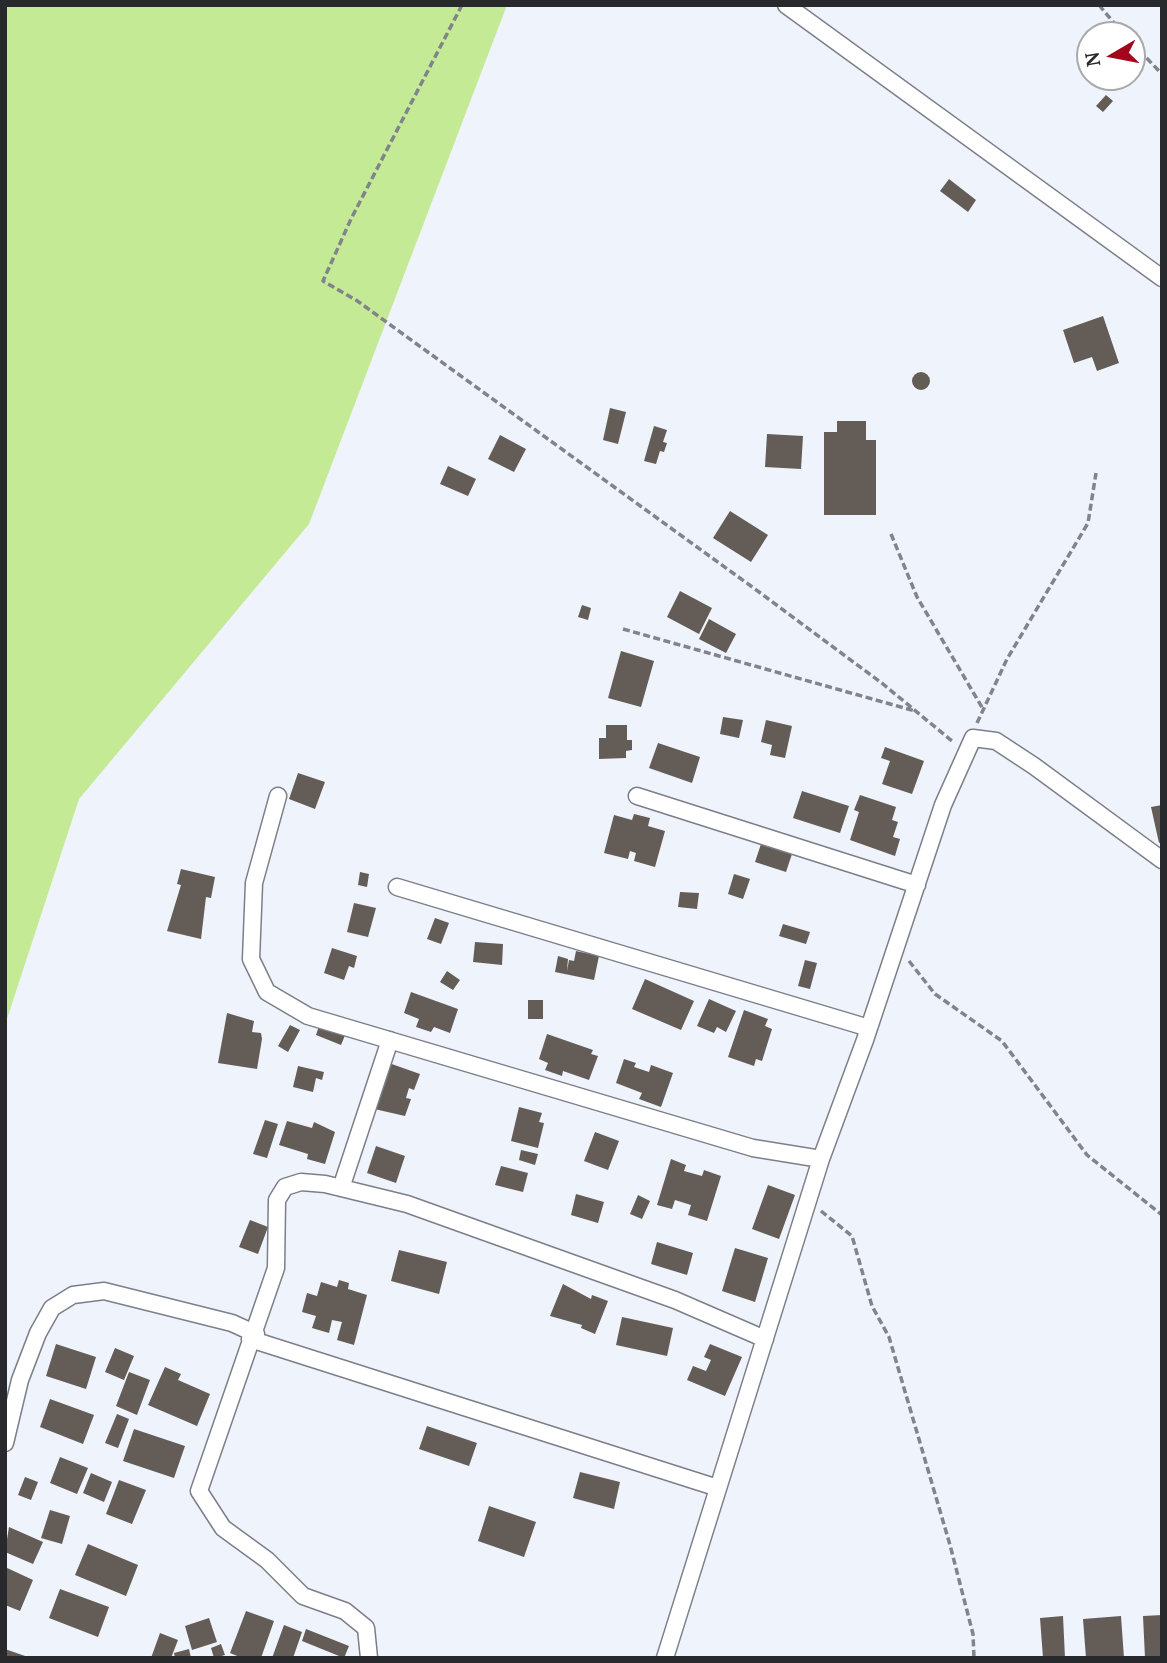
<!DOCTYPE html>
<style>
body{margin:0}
#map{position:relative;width:1167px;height:1663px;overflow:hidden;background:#eef3fc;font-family:"PT Serif",serif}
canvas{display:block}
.frame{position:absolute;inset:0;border:7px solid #28292d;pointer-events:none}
.north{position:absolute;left:1076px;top:21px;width:70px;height:70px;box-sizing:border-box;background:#fff;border:2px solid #a9a9ab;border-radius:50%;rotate:260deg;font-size:19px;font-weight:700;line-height:28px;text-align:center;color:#28292d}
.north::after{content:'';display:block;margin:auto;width:24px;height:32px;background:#a2061b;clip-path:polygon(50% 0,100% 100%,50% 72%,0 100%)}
</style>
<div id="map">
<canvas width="1167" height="1663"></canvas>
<div class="frame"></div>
<div class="north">N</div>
</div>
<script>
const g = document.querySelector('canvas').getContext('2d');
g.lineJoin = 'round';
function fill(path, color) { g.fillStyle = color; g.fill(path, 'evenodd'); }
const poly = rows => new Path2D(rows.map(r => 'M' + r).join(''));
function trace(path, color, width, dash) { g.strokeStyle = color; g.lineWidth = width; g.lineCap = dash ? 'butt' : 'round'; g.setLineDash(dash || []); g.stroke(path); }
fill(poly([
 [5,5,507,5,309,524,79,799,5,1025]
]), '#c5ea95');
fill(poly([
 [1106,95,1113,101,1103,112,1096,106],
 [949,179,976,200,968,212,940,191],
 [1103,316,1119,363,1097,371,1092,357,1074,363,1063,330],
 '912 381a9 9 0 1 1 18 0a9 9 0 1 1-18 0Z',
 [610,408,626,412,618,444,603,440],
 [837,421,866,421,866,440,876,440,876,515,824,515,824,432,837,432],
 [654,426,667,430,663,442,667,443,664,452,660,451,656,464,644,461],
 [767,434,803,436,801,469,765,467],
 [500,435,526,449,514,472,488,459],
 [448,466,476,479,468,496,440,484],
 [730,511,768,535,751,562,713,538],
 [680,591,712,608,699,634,667,617],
 [582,605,591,608,588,620,578,617],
 [709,619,736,634,726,653,699,639],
 [621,651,654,661,641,707,608,698],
 [723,717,743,720,739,738,720,734],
 [766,720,792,726,785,758,770,755,772,745,761,742],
 [606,725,627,725,627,740,632,740,632,750,626,751,626,758,599,759,599,738,606,738],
 [658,743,700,757,692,783,649,768],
 [885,747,924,761,912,794,882,784,890,761,881,758],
 [298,773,325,782,315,809,289,799],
 [802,791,849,806,840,833,793,818],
 [860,795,896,807,892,820,898,822,893,837,900,839,895,856,850,840,859,812,854,810],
 [1162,805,1162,842,1159,843,1151,807],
 [634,814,650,818,648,826,665,831,655,867,634,861,636,853,630,851,628,859,604,853,614,815,632,820],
 [761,844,792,854,786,872,755,862],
 [181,869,215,877,211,898,206,897,201,939,167,931,181,885,177,884],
 [360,872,369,874,367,887,358,885],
 [734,874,750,879,743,899,728,894],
 [680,892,699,893,697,909,678,907],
 [354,903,376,908,368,937,347,932],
 [435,918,449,923,441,944,427,939],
 [783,924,810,932,806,944,779,936],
 [475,942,503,944,502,965,473,962],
 [332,948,357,956,354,968,349,966,344,980,324,973],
 [576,951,599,956,594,980,555,972,558,956,568,959,567,971,569,960,574,961],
 [805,960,817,963,810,989,798,986],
 [447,971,460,980,453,990,440,982],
 [645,979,694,1001,681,1030,632,1009],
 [411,992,458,1009,450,1033,434,1027,431,1032,416,1027,419,1019,404,1013],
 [709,999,736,1011,726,1032,717,1027,714,1033,697,1026],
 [528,1000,543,1000,543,1019,528,1019],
 [744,1010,768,1019,765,1026,772,1029,762,1061,756,1059,754,1066,728,1057],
 [227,1013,254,1021,252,1032,261,1033,262,1039,257,1069,218,1063],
 [320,1023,346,1033,341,1045,316,1035],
 [290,1025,300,1030,288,1052,278,1046],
 [547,1034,593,1050,591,1054,598,1056,589,1080,563,1071,562,1076,545,1070,548,1063,539,1059],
 [624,1059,636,1063,634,1067,649,1072,651,1065,673,1073,661,1107,639,1099,642,1093,616,1083],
 [386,1062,420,1074,414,1090,409,1088,406,1098,411,1099,405,1116,370,1108],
 [298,1066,324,1072,322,1080,316,1078,313,1092,293,1087],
 [519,1107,542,1113,539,1122,544,1123,538,1148,511,1141],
 [265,1120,278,1124,267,1158,253,1154],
 [287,1121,312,1128,314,1122,335,1132,325,1164,307,1159,308,1154,279,1145],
 [595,1132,619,1141,608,1170,584,1161],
 [376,1146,405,1156,396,1183,367,1173],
 [521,1150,538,1154,535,1165,519,1160],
 [671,1159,686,1165,684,1171,702,1176,704,1170,721,1176,707,1221,688,1215,691,1205,675,1200,672,1209,657,1205],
 [501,1166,528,1173,523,1192,495,1185],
 [768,1185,795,1195,779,1239,752,1229],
 [576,1194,604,1202,598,1223,571,1215],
 [638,1195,650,1201,642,1219,630,1214],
 [250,1220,268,1227,258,1254,239,1247],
 [657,1242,693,1253,687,1275,651,1264],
 [735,1248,768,1258,755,1302,722,1291],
 [399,1250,447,1262,439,1294,391,1281],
 [339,1280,349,1283,348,1289,367,1295,354,1345,337,1340,342,1322,332,1320,329,1333,312,1328,316,1316,302,1312,307,1293,317,1296,321,1282,337,1287],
 [563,1284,591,1299,592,1295,608,1301,595,1334,581,1328,582,1325,550,1316],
 [622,1317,673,1328,667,1356,616,1345],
 [56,1344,96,1357,86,1389,46,1376],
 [710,1344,742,1357,725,1396,687,1380,693,1366,706,1371,711,1360,704,1357],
 [115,1348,134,1356,124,1380,105,1372],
 [165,1367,181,1374,178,1380,210,1394,197,1426,148,1405],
 [129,1372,150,1380,137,1415,116,1406],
 [50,1399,94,1415,83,1444,40,1427],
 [117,1414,129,1419,118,1448,105,1443],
 [427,1426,477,1443,469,1466,419,1449],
 [134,1429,185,1446,174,1478,123,1461],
 [60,1457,88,1468,77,1494,50,1483],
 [580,1472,620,1482,614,1509,573,1498],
 [91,1473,112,1482,104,1502,83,1493],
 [25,1477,38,1482,31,1500,18,1495],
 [119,1480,146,1490,132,1524,106,1514],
 [489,1506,536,1522,524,1557,478,1541],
 [50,1510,70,1516,62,1544,41,1538],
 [9,1527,43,1542,33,1564,5,1552],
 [88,1544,138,1565,126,1596,75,1575],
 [5,1567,33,1580,20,1611,5,1605],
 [60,1589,109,1607,98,1637,49,1618],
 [246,1611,274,1621,261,1658,242,1658,230,1653],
 [1162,1615,1162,1658,1145,1658,1143,1616],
 [1063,1616,1065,1658,1043,1658,1040,1618],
 [1121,1616,1124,1658,1086,1658,1083,1619],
 [209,1618,217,1642,192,1650,185,1626],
 [284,1625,302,1632,293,1658,272,1658],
 [306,1629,349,1646,344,1658,302,1641],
 [160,1633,178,1640,171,1658,151,1658],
 [221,1644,225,1655,214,1658,211,1648],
 [5,1649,28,1657,28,1658,5,1658],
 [189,1649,191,1658,175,1658,174,1653]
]), '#645d57');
const street = poly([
 [786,5,1162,278],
 [278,796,254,883,251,959,267,992,308,1016,753,1148,821,1159],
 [637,796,917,885],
 [397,887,869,1028],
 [341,1188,390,1040],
 [250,1339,718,1488],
 [5,1443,20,1380,38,1333,52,1308,73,1295,104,1291,232,1323,256,1334],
 [369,1658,366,1628,345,1611,303,1596,267,1560,223,1528,199,1491,276,1268,277,1200,285,1187,301,1182,325,1184,407,1204,675,1300,765,1339],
 [665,1658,821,1159,865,1040,943,805,973,738,996,741,1034,766,1162,860]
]);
trace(street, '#7c7f88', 19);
trace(poly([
 [462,5,351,219,323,281,356,300,755,589,883,684,952,741],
 [1099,5,1124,35],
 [1132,43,1162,74],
 [891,534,917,597,983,709],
 [623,629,915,711],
 [977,723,1007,659,1088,523,1096,473],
 [909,961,935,994,1002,1041,1087,1155,1162,1215],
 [821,1211,852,1236,872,1306,889,1337,950,1545,973,1634,974,1658]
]), '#81848b', 3.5, [7, 3.5]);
trace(street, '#fff', 16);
</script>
